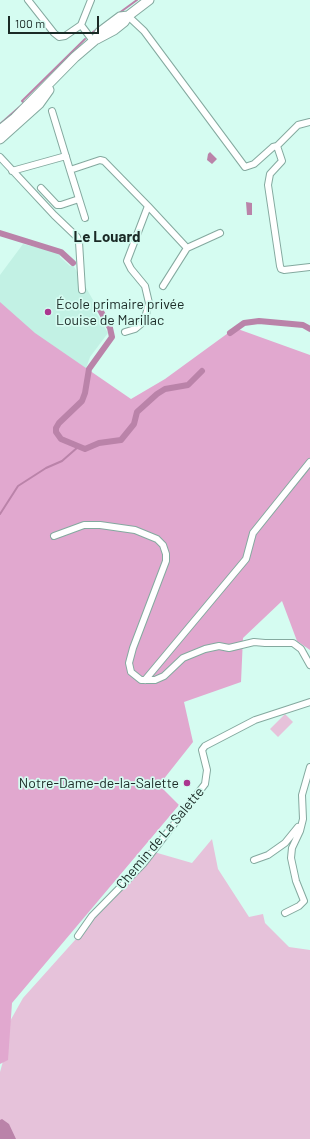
<!DOCTYPE html>
<meta charset="utf-8">
<style>
body{margin:0}
#map{position:relative;width:310px;height:1139px;overflow:hidden;background:#d5fcf1;font-family:Barlow,sans-serif}
canvas{display:block}
.scale{position:absolute;left:8px;top:16px;width:91px;height:18px;box-sizing:border-box;border:2px solid #1b2a26;border-top:0;padding-left:5px;font-size:12px;line-height:14px;white-space:nowrap;color:#1b2a26;-webkit-text-stroke:3px #d5fcf1;paint-order:stroke}
</style>
<div id="map">
<canvas width="310" height="1139"></canvas>
<div class="scale">100 m</div>
</div>
<script>
const g = document.querySelector('canvas').getContext('2d');
g.lineJoin = 'round';
function fill(path, color) { g.fillStyle = color; g.fill(path, 'evenodd'); }
const poly = rows => new Path2D(rows.map(r => 'M' + r).join(''));
function trace(path, color, width, dash) { g.strokeStyle = color; g.lineWidth = width; g.lineCap = dash ? 'butt' : 'round'; g.setLineDash(dash || []); g.stroke(path); }
function label(font, color, halo, rows, align = 'center') {
  g.font = font + ' Barlow,sans-serif'; g.lineWidth = 3.5; g.setLineDash([]); g.textBaseline = 'middle'; g.strokeStyle = halo; g.fillStyle = color; for (const [text, x, y, turn = 0] of rows) {
    g.save(); g.translate(x, y); g.rotate((+turn || 0) * Math.PI / 180); g.textAlign = isNaN(turn) ? turn : align; if (halo) g.strokeText(text, 0, 0); g.fillText(text, 0, 0); g.restore();
  }
}
fill(poly([
 [23,244,60,253,60,257,70,266,73,265,97,307,94,309,108,333,90,357,83,377,0,316,0,275]
]), '#c2f1e4');
fill(poly([
 [285,714,293,722,278,737,270,729],
 [212,839,218,869,249,917,263,914,265,923,289,947,310,950,310,1139,0,1139,0,1072,7,1047,9,1023,23,998,154,852,192,863]
]), '#e6c2da');
fill(poly([
 [0,302,35,333,131,399,165,379,235,328,310,355,310,650,297,641,282,601,243,638,241,682,184,702,193,742,159,785,179,805,12,1003,8,1060,0,1064]
]), '#e1a8cf');
fill(poly([
 [210,152,217,159,212,164,207,160,208,154],
 [246,202,252,203,252,215,247,215],
 [2,1119,9,1124,16,1139,0,1139,0,1120]
]), '#ba83a9');
trace(poly([
 [93,32,137,0],
 [0,124,24,103,22,101,85,39],
 [0,514,18,486,46,468,62,461,78,447]
]), '#ba83a9', 2);
trace(poly([
 [0,233,61,252,73,263],
 [99,308,110,328,112,337,89,369,85,393,82,401,59,423,56,428,56,432,61,439,85,449,99,443,121,440,134,424,137,412,157,394,165,389,188,385,202,371],
 [230,333,244,323,259,321,303,325,310,329]
]), '#ba83a9', 6);
const minor = poly([
 [28,0,54,33,59,37,65,36,81,25],
 [91,0,81,25,93,41],
 [128,16,144,31,245,167,254,164,273,147,277,146,282,161,270,174,268,185,280,266,281,269,284,270,310,267],
 [52,111,70,170,100,160,104,161,148,206,127,261,131,269,145,286,149,303,145,318,141,324,135,329,125,332],
 [277,146,298,125,310,122],
 [0,157,54,215,77,237,79,242,82,290],
 [70,170,85,218],
 [12,171,66,156],
 [41,188,57,205,61,205,79,199],
 [148,206,187,248,163,286],
 [187,248,220,233],
 [54,536,84,525,100,525,135,530,157,539,163,545,166,554,166,561,133,648,129,663,131,672,141,680,155,680,164,676,183,658,205,649,219,646,229,648,254,642,265,643,293,643,301,649,310,665],
 [145,680,246,559,253,533,310,462],
 [254,860,268,855,285,843,298,827],
 [285,913,299,906,304,901,296,881,291,858,292,848,300,831,303,819,302,795,310,767],
 [78,936,92,916,143,864,205,784,207,770,202,750,205,746,255,720,310,702]
]);
const secondary = poly([
 [97,39,114,30,124,22,128,16,149,0],
 [0,130,15,118,75,57,96,39,100,32,120,17,128,16],
 [0,139,39,104,49,90]
]);
trace(minor, '#84a99f', 8);
trace(secondary, '#84a99f', 11);
trace(minor, '#fff', 6);
trace(secondary, '#fff', 9);
for (const [x, y, r, color] of [
 [48,312,4,"#ab368f"],
 [187,783,4,"#ab368f"]
]) { const dot = new Path2D(); dot.arc(x, y, r, 0, 2 * Math.PI); g.fillStyle = color; g.fill(dot); trace(dot, '#d5fcf1', 1.5); }
label('14px', '#1b2a26', '#d5fcf1', [
 ["École primaire privée",56,304],
 ["Louise de Marillac",56,320],
 ["Notre-Dame-de-la-Salette",179,783,"right"]
], 'left');
label('14px', '#1b2a26', '#d5fcf1', [
 ["Chemin de La Salette",160,838,-50]
]);
label('bold 15px', '#1b2a26', '#d5fcf1', [
 ["Le Louard",107,237]
]);
</script>
